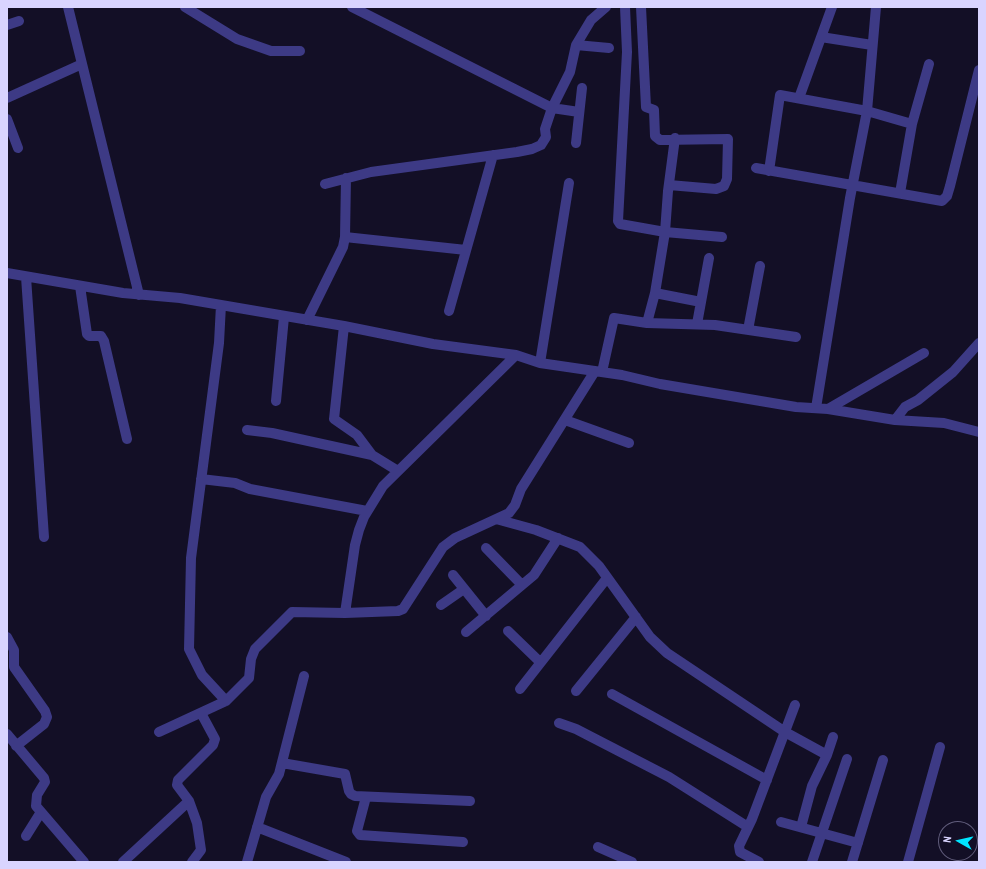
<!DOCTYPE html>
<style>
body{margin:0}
#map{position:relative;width:986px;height:869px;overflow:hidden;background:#130f26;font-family:"Archivo Narrow",sans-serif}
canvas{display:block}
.frame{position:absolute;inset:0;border:8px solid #d9d4ff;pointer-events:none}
.north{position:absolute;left:938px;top:821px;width:40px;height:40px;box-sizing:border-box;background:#130f26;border:1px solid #625e7d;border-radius:50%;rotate:278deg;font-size:11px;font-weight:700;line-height:16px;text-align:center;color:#d9d4ff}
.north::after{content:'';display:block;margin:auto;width:14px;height:18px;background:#00e5ff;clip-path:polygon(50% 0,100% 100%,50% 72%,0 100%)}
</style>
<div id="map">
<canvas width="986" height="869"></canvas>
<div class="frame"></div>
<div class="north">N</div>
</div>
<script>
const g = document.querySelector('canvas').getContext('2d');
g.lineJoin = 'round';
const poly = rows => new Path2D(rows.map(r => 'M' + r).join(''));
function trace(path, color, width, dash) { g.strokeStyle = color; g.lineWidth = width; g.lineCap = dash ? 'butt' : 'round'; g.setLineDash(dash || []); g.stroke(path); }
trace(poly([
 [68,7,139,295],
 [185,7,237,39,271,51,300,51],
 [352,7,552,108,579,112],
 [625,7,627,52,618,221,620,224,665,232,722,237],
 [641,7,646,107,654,110,655,136,660,140,728,139,727,179,724,186,716,189,669,185],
 [7,25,19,21],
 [821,37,872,45],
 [576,45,609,48],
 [7,98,82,64],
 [799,98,832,7],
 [7,119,18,148],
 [576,143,582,88],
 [756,168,942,201,947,196,950,186,979,70],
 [769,171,780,95,867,111,912,124],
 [325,184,371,172,517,152,532,149,541,145,546,137,545,129,552,108,570,72,576,45,591,20,606,7],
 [900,193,912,124,929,64],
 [345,237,466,250],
 [7,273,123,293,180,298,344,326,433,344,516,355,540,363,622,375,660,384,796,407,828,409,895,420,944,423,979,432],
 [26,277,44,537],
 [80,286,87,334,89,336,101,336,104,341,127,439],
 [655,293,701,302],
 [221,305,219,343,191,558,189,649,202,675,226,701],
 [449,311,493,155],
 [307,320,343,247,345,237,346,178],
 [647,323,655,293,665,232,668,191,675,138],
 [697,324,709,258],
 [344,326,334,419,357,435,372,455],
 [748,330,760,266],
 [540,363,569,183],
 [602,372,614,318,647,323,715,325,796,337],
 [276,401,284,317],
 [816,408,850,198,867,111,876,7],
 [828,409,924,353],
 [565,420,629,443],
 [895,420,905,407,918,400,953,372,979,343],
 [247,430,272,433,372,455,398,471],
 [201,479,235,483,250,489,367,511],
 [496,519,536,530,580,547,599,566,650,637,667,653,785,732,827,755],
 [486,548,522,585],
 [453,575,486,616],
 [441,605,464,589],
 [345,613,355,545,359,530,364,517,383,486,516,355],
 [508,631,540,662],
 [466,632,534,575,558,538],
 [7,637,14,650,14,667,45,711,47,717,44,724,16,746],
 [520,689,607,578],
 [576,691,636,617],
 [612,694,767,780],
 [559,723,576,729,669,777,748,827],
 [159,732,226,701,249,678,251,659,255,649,292,612,345,613,398,611,403,609,443,547,455,538,509,513,515,505,521,489,595,371],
 [7,734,44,778,45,782,37,795,36,806,84,862],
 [282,763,345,774,349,791,351,794,355,796,470,801],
 [366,797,357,831,360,835,463,842],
 [781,822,858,843],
 [257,827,346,862],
 [801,827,812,786,827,755,833,737],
 [26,836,41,812],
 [598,847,632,862],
 [123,862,189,801],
 [192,862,201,850,197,823,189,801,177,785,178,780,213,745,215,739,201,713],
 [247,862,266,797,279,774,304,676],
 [759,862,740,852,739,846,752,819,795,705],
 [812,862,847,759],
 [852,862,883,760],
 [908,862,940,747]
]), '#3d3a85', 10);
</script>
